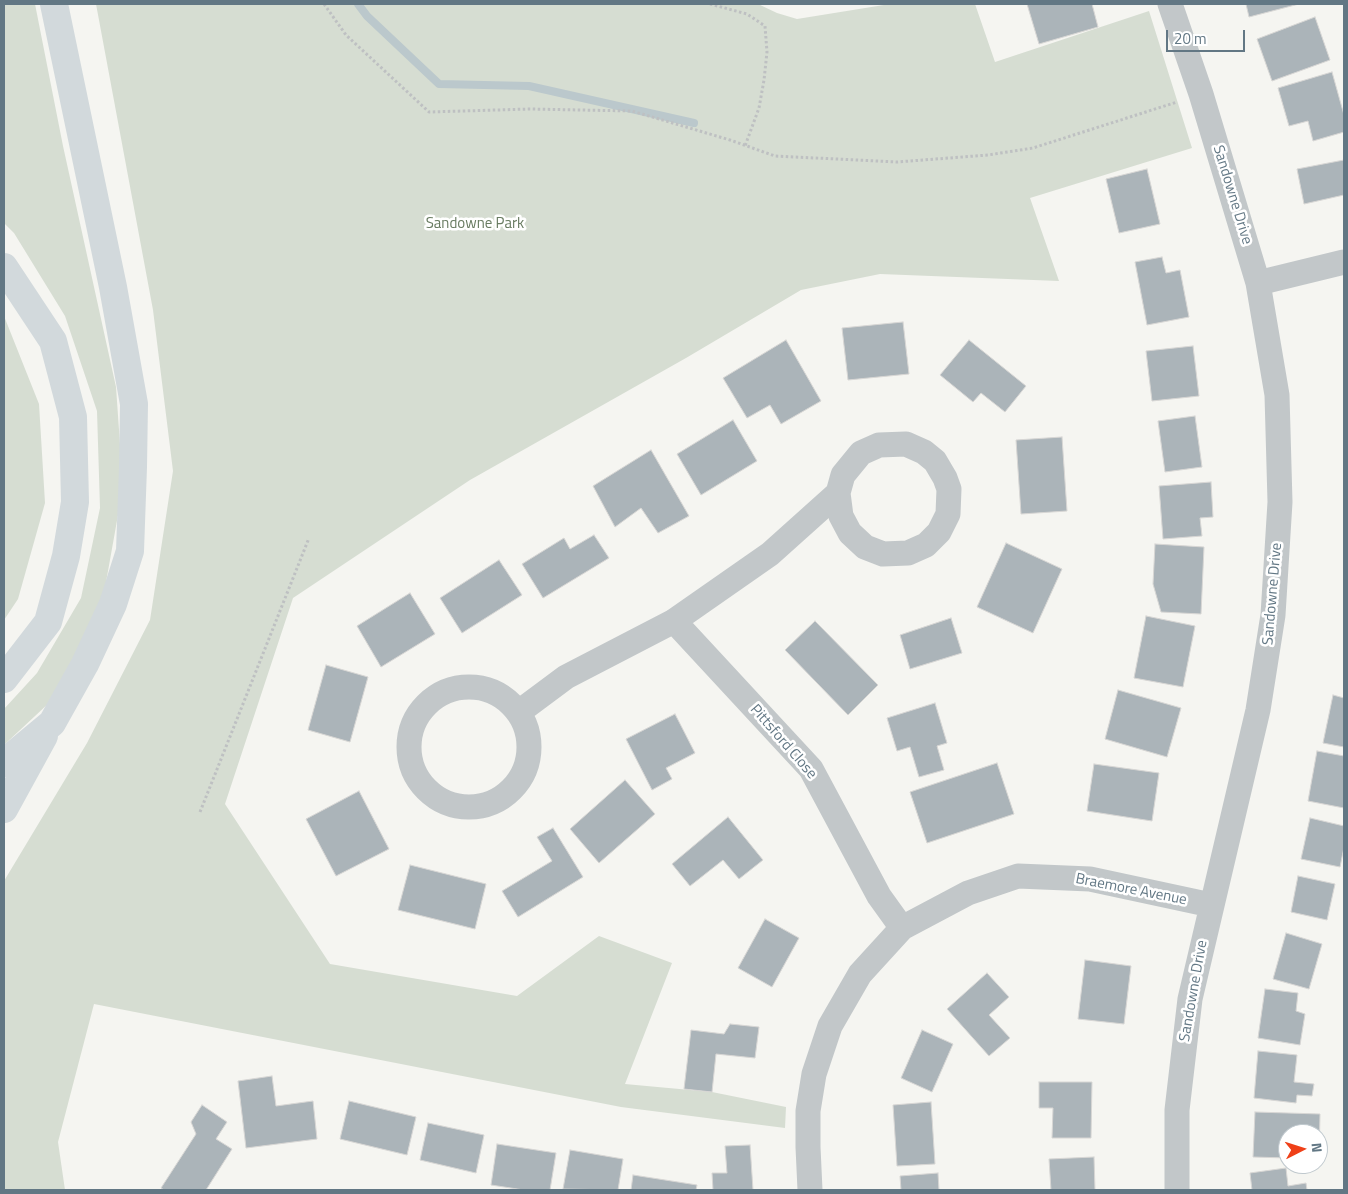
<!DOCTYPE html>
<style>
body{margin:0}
#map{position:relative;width:1348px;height:1194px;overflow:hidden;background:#f5f5f1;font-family:"Titillium Web",sans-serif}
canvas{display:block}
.frame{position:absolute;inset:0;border:5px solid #627784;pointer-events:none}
.north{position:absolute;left:1278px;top:1124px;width:50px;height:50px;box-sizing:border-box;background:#fff;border:1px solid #c0c9ce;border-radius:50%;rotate:85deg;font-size:14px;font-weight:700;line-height:20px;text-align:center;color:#627784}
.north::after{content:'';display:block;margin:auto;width:18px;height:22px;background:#ef4018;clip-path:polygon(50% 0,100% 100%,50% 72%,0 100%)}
.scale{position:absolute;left:1166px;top:30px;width:79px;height:22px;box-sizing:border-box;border:2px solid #627784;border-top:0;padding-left:6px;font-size:15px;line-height:18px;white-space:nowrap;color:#627784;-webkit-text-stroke:4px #fff;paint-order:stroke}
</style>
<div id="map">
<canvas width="1348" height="1194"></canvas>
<div class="frame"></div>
<div class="north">N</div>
<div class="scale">20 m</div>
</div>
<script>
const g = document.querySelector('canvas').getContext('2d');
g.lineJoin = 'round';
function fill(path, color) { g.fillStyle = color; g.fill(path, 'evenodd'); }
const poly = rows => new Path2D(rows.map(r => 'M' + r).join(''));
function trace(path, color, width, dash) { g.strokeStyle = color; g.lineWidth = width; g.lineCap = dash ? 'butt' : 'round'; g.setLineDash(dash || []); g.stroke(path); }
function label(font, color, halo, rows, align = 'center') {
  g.font = font + ' "Titillium Web",sans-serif'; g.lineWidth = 5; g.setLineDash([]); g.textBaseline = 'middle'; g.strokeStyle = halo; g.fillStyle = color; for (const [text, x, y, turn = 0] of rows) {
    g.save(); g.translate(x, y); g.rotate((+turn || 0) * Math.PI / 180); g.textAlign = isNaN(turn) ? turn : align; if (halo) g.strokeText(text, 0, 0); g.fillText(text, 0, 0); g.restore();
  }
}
fill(poly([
 [4,4,35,4,63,146,116,387,123,487,98,627,50,702,4,745,4,709,37,673,81,598,100,508,97,411,65,316,14,233,4,223],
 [96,4,758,4,777,13,797,19,890,4,975,4,995,62,1149,11,1192,148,1030,198,1059,281,880,274,801,290,686,358,470,480,293,598,225,804,330,964,517,996,599,936,672,963,625,1084,712,1092,786,1107,785,1128,621,1107,94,1004,58,1142,65,1190,4,1190,4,881,87,743,150,620,173,471,153,310],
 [4,316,39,404,45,503,18,599,4,620]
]), '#d6ddd2');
trace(poly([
 [358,4,367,16,439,84,529,86,694,123]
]), '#bbc8cc', 8);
const building = poly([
 [1027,4,1092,4,1098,27,1039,44,1027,4],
 [1246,4,1299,4,1249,17,1246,4],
 [1315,17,1330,60,1272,81,1257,39,1315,17],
 [1332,72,1344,115,1344,132,1313,141,1308,121,1289,126,1278,88,1332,72],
 [1344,160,1344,195,1304,204,1297,169,1344,160],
 [1147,169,1160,224,1119,233,1106,179,1147,169],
 [1162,257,1166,273,1180,270,1189,317,1147,325,1135,262,1162,257],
 [903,322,909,374,848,380,842,328,903,322],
 [786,340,821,401,781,424,770,405,747,418,723,378,786,340],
 [969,340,1026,386,1005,412,981,393,973,402,940,375,969,340],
 [1193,346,1199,396,1152,401,1146,351,1193,346],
 [1195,416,1202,467,1165,472,1158,421,1195,416],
 [733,420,757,461,701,495,677,454,733,420],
 [1062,437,1067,511,1021,514,1016,440,1062,437],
 [651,450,689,516,658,533,641,508,615,527,593,486,651,450],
 [1211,482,1213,517,1200,518,1202,536,1163,539,1159,486,1211,482],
 [594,535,609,558,543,598,522,564,564,538,570,549,594,535],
 [1006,543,1062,569,1033,633,977,607,1006,543],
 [1155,544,1204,547,1201,614,1161,612,1153,584,1155,544],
 [499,560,522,595,462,633,440,598,499,560],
 [410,593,435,634,381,667,357,626,410,593],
 [1146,616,1195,626,1183,687,1134,678,1146,616],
 [951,618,962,653,910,669,900,635,951,618],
 [815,621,878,685,848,715,785,650,815,621],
 [326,665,368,677,350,742,308,730,326,665],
 [1118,690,1181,708,1167,757,1105,739,1118,690],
 [1333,695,1344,698,1344,747,1323,743,1333,695],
 [935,703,947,743,937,746,944,770,919,777,910,747,897,751,887,718,935,703],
 [675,714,695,753,666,768,672,779,652,790,626,739,675,714],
 [1317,751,1344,756,1344,808,1308,801,1317,751],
 [997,763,1014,814,927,843,910,792,997,763],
 [1094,764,1159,773,1152,821,1087,811,1094,764],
 [625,780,655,814,599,863,570,829,625,780],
 [359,791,389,849,336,876,306,819,359,791],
 [728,817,763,860,739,879,723,860,690,886,672,864,728,817],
 [1310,818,1344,826,1344,847,1340,867,1301,859,1310,818],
 [553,828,583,877,518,917,502,891,552,861,537,837,553,828],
 [410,865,486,884,475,929,398,910,410,865],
 [1298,876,1335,884,1327,920,1291,912,1298,876],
 [765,919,799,938,772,987,738,968,765,919],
 [1286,933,1322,944,1309,989,1273,979,1286,933],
 [1085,960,1131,966,1124,1024,1078,1019,1085,960],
 [987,973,1009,997,989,1015,1010,1038,989,1056,947,1009,987,973],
 [1265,989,1298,993,1296,1011,1305,1014,1300,1045,1258,1038,1265,989],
 [730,1024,759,1027,755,1058,716,1054,712,1092,684,1089,691,1030,724,1034,730,1024],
 [922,1030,953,1044,932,1092,901,1078,922,1030],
 [1258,1051,1297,1055,1294,1082,1314,1084,1312,1096,1297,1095,1296,1103,1254,1098,1258,1051],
 [272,1076,276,1106,313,1101,317,1139,246,1148,238,1081,272,1076],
 [1039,1082,1092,1082,1091,1138,1052,1138,1053,1108,1039,1108,1039,1082],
 [349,1101,416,1117,407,1155,340,1139,349,1101],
 [931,1102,935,1164,897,1166,893,1105,931,1102],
 [202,1105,227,1122,216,1139,232,1149,206,1190,164,1190,161,1188,196,1134,191,1122,202,1105],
 [1255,1112,1320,1114,1319,1159,1318,1134,1288,1134,1288,1158,1253,1157,1255,1112],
 [428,1123,484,1135,476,1173,420,1160,428,1123],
 [497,1144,556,1153,550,1190,524,1190,491,1185,497,1144],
 [750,1145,753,1190,713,1190,712,1173,727,1173,725,1146,750,1145],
 [570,1150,623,1159,618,1190,563,1189,570,1150],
 [1094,1157,1095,1190,1051,1190,1049,1159,1094,1157],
 [1286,1168,1288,1186,1306,1183,1307,1190,1252,1190,1250,1173,1286,1168],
 [938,1173,939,1190,901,1190,900,1176,938,1173],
 [633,1175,697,1185,696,1190,631,1190,633,1175]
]);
fill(building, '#abb4b9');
trace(building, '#d7d6d4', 1);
trace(poly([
 [324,4,346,35,429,112,530,109,632,111,730,140,775,156,897,162,988,155,1033,148,1177,102],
 [710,4,747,14,765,26,767,52,764,80,759,108,745,146],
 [200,812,309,538]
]), '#bec0c2', 3, [2.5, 2.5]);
trace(poly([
 [1170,4,1201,94,1258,283,1277,395,1280,502,1273,615,1258,710,1190,999,1177,1110,1177,1190],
 [1258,283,1344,262],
 [674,621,811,769,879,896,902,928],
 '409 747a60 60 0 1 1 120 0a60 60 0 1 1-120 0Z',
 [519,712,566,677,674,621,770,554,838,493,843,475,861,453,879,445,906,444,924,452,935,461,945,478,949,489,948,514,939,532,926,545,908,553,883,554,865,547,850,533,841,516,838,493],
 [810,1190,808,1147,808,1111,814,1074,830,1026,860,974,902,928,968,893,1018,876,1090,879,1211,905]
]), '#c2c7c9', 25);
trace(poly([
 [4,267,53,341,73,417,75,502,66,556,48,622,4,679],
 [4,763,52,723,85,664,113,604,130,551,133,467,134,404,113,287,54,4],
 [4,809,44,736]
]), '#d2d9dc', 28);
label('15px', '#627784', '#fff', [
 ["Sandowne Drive",1232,195,73],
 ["Sandowne Drive",1273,594,-85],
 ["Pittsford Close",783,742,49],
 ["Braemore Avenue",1131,890,11],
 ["Sandowne Drive",1194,991,-80]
]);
label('15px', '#687b61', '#fff', [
 ["Sandowne Park",475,224]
]);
</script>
